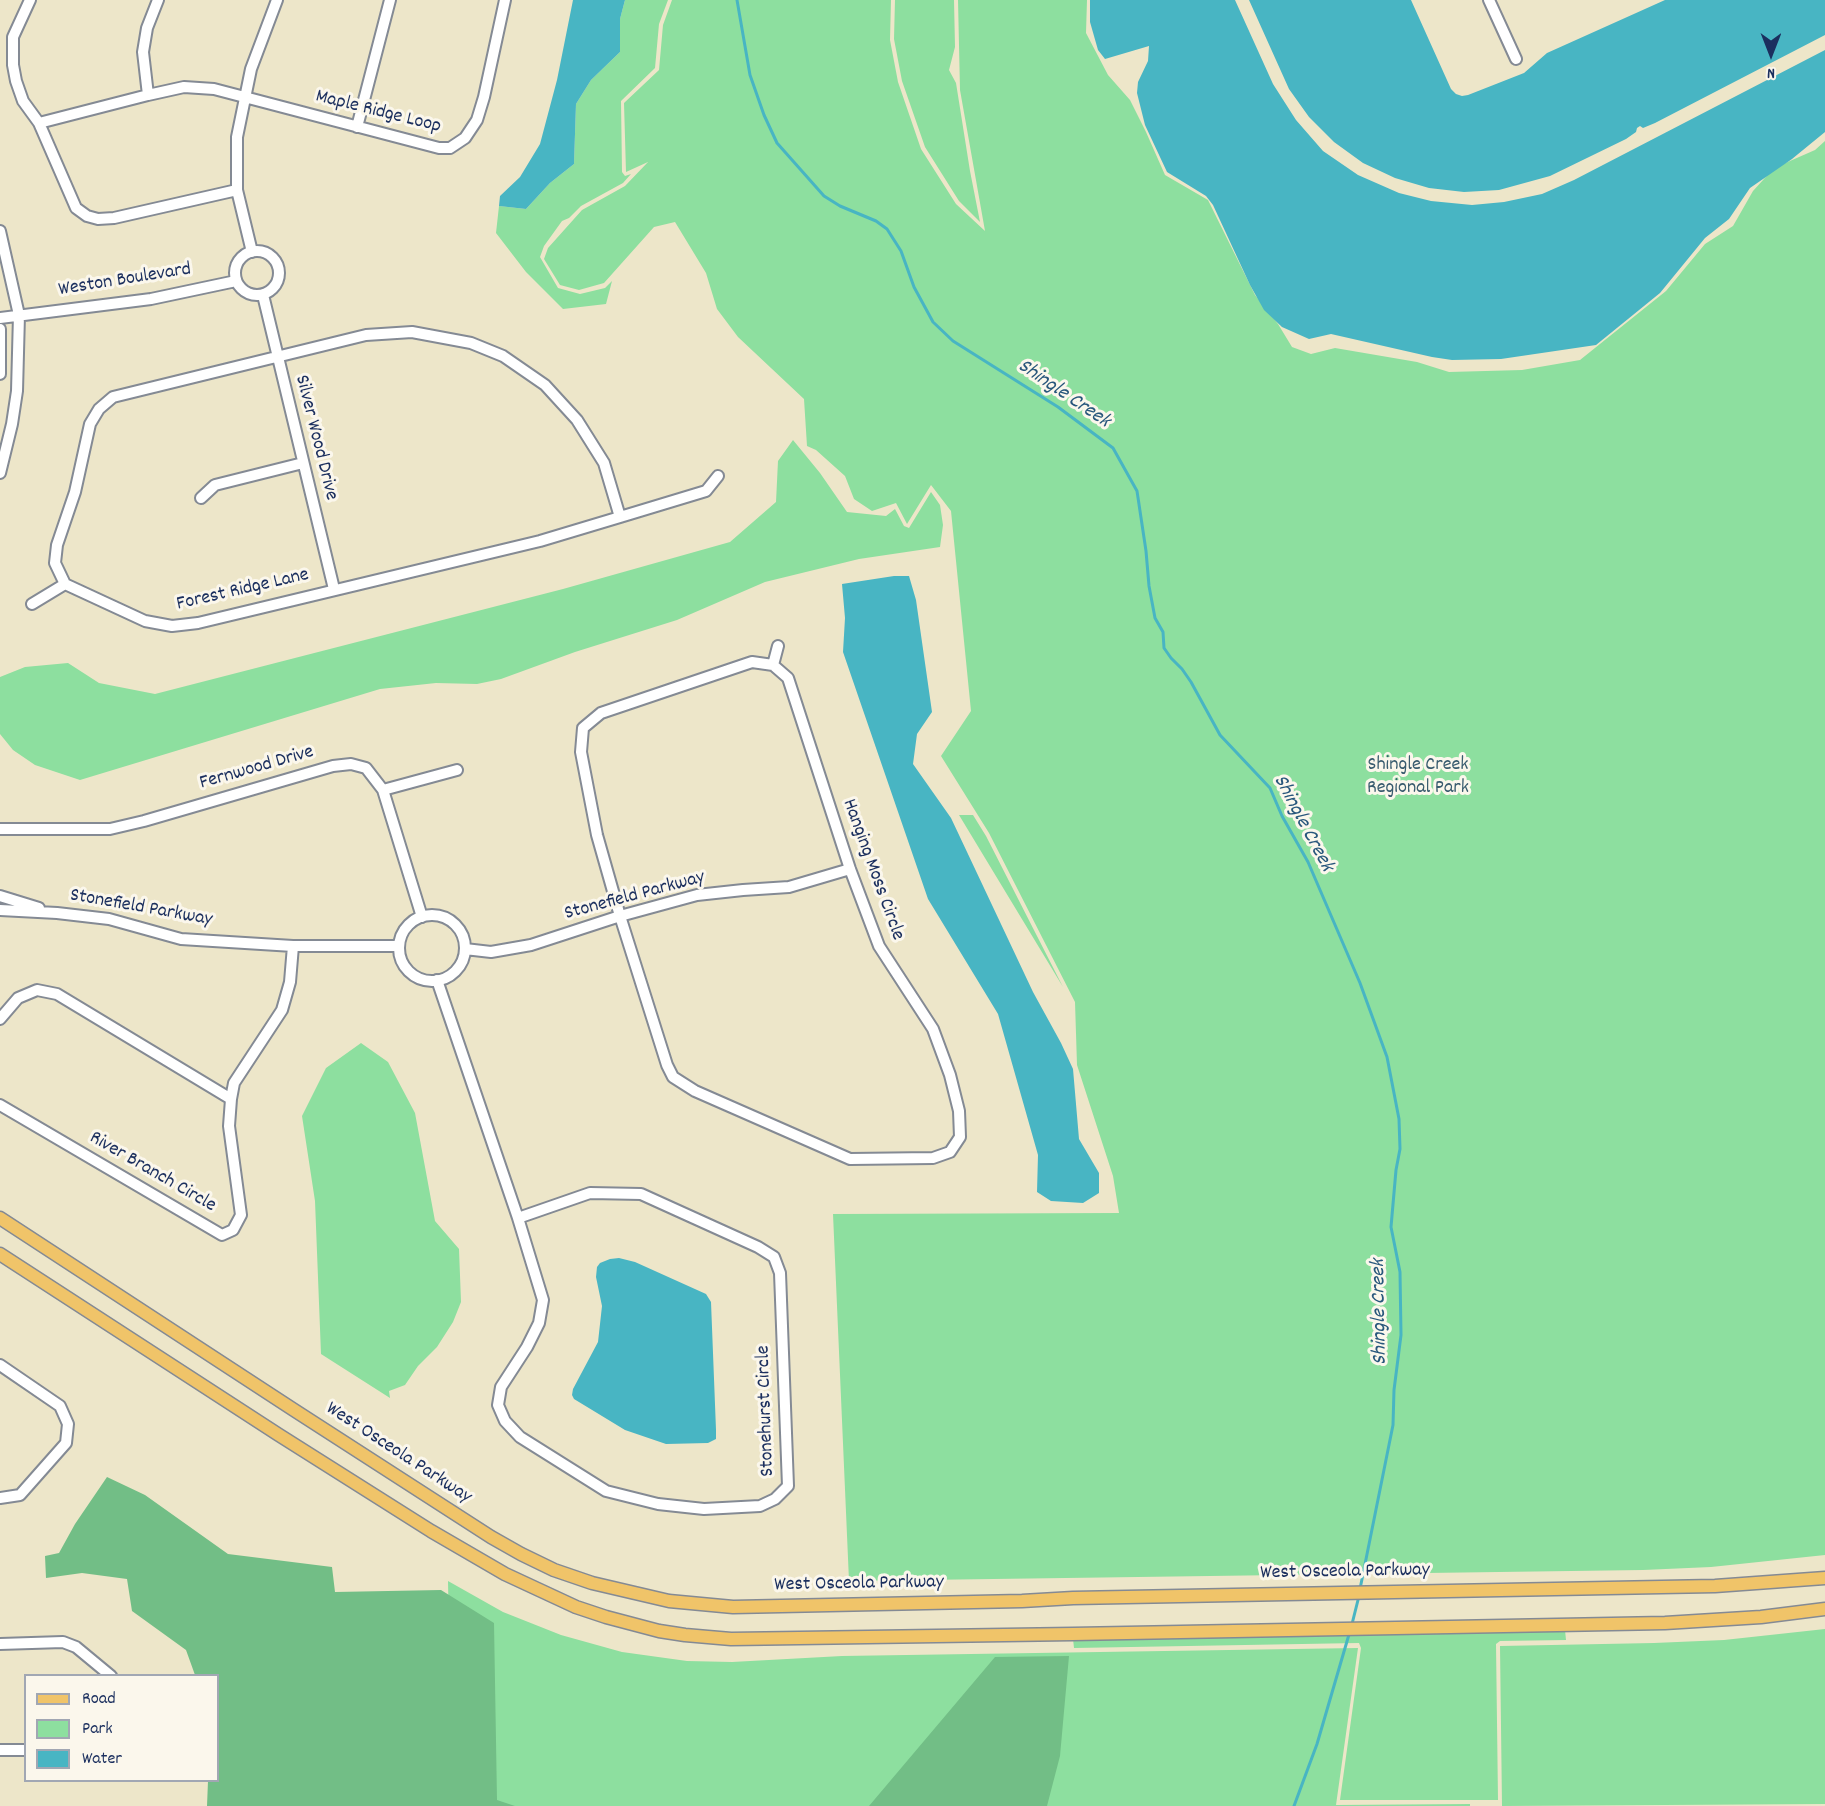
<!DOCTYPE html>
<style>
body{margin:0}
#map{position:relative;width:1825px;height:1806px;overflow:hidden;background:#ede6c9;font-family:Dekko,sans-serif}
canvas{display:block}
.legend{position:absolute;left:24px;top:1674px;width:195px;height:108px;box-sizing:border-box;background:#fbf7ec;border:2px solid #a1a7b3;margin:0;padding:8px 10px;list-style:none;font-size:18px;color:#1b2f5e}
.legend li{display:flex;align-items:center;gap:12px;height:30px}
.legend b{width:30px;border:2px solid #a1a7b3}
.north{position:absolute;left:1741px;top:24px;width:60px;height:60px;-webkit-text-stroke:4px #fbf7ec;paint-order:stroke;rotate:180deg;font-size:16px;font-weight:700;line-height:24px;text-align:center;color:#1b2f5e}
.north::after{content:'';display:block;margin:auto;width:21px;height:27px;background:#1b2f5e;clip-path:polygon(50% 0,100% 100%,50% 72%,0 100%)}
</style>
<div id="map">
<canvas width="1825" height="1806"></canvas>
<ul class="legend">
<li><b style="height:8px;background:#f0c469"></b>Road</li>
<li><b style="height:16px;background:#8ddf9f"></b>Park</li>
<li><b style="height:16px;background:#48b5c3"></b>Water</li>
</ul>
<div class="north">N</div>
</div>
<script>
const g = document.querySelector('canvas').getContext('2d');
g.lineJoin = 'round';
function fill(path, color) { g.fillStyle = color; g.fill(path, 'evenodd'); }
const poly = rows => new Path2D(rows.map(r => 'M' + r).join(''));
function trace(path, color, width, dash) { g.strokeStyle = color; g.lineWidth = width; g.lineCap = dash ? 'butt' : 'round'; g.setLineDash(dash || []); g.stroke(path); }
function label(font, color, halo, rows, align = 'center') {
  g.font = font + ' Dekko,sans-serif'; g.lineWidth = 6; g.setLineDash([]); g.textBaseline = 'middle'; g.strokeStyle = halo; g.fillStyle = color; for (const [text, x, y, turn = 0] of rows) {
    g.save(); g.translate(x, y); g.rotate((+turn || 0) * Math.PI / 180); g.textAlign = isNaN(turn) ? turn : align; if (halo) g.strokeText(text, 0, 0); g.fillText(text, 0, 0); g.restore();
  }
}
fill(poly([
 [625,0,668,0,659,24,655,68,621,101,622,172,625,176,631,174,623,183,581,206,569,218,562,221,544,246,540,257,558,288,580,294,605,288,612,281,606,304,563,309,526,272,496,233,499,206,526,209,550,183,574,164,576,104,591,80,620,52,620,19],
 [672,0,891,0,890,40,898,82,921,149,956,204,985,231,960,90,958,0,1087,0,1086,33,1108,75,1130,100,1146,132,1165,175,1208,200,1255,295,1278,324,1292,347,1311,354,1335,348,1417,362,1449,372,1522,370,1580,360,1666,291,1705,244,1733,226,1753,191,1774,168,1815,150,1825,141,1825,1555,1711,1567,1643,1570,849,1581,833,1214,1119,1213,1113,1176,1077,1065,1075,1002,989,833,941,756,971,711,951,511,931,485,907,524,896,503,872,511,854,499,845,476,816,450,807,446,804,399,738,337,717,309,706,273,675,222,654,227,604,283,579,290,560,285,544,259,548,248,582,210,625,186,648,162,626,172,624,103,659,70,663,25],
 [895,0,954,0,955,47,949,70,956,83,970,171,980,222,959,201,925,147,902,81,894,39],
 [793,440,820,473,847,512,886,516,895,509,904,526,909,528,931,492,940,505,943,525,940,547,859,559,765,582,677,620,575,652,501,679,477,684,436,683,380,689,80,780,35,765,13,750,0,734,0,677,25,667,68,663,99,683,155,694,563,589,730,542,776,502,778,461],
 [959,815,973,815,986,836,1063,987],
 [361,1043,388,1062,415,1113,435,1221,459,1249,461,1302,453,1322,437,1347,418,1366,405,1385,389,1391,390,1398,321,1354,315,1201,302,1116,326,1068],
 [448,1581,503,1612,561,1635,622,1652,687,1661,732,1662,842,1656,1358,1648,1336,1805,1470,1804,1470,1806,452,1806],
 [1825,1629,1825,1804,1502,1806,1500,1646,1654,1643,1724,1640],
 [1565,1630,1566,1640,1500,1641,1496,1644,1498,1800,1340,1800,1361,1648,1359,1643,1074,1648,1073,1639]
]), '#8ddf9f');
fill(poly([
 [107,1477,145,1495,228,1554,332,1567,335,1592,441,1590,494,1623,497,1800,515,1806,207,1806,208,1781,218,1780,218,1676,195,1675,186,1650,132,1611,127,1579,82,1573,46,1578,45,1556,59,1553,75,1524],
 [1069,1656,1060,1756,1047,1806,869,1806,995,1657]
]), '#72be86');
fill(poly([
 [573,0,625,0,620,19,620,52,591,80,576,104,574,164,550,183,526,209,499,206,500,196,520,177,540,144,557,80],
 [1090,0,1235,0,1273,84,1296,120,1323,151,1358,175,1399,193,1431,201,1472,205,1504,202,1542,194,1574,180,1825,50,1825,132,1792,159,1750,188,1729,219,1705,238,1660,293,1596,345,1501,359,1452,360,1432,357,1331,334,1309,339,1282,327,1264,310,1250,285,1213,205,1206,196,1167,172,1145,125,1137,93,1138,82,1148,61,1149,46,1105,59,1098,50,1090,22],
 [1249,0,1411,0,1451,89,1456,94,1462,96,1468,95,1524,73,1547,53,1665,0,1825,0,1825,35,1655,123,1643,128,1640,126,1637,128,1636,132,1626,139,1550,176,1499,190,1464,192,1429,188,1395,178,1363,163,1334,142,1309,117,1289,89],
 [894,576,909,576,916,600,932,712,917,734,913,764,951,818,1033,992,1061,1043,1073,1069,1079,1139,1099,1173,1099,1193,1083,1203,1051,1201,1037,1192,1038,1155,998,1014,928,899,843,652,845,618,842,584],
 [619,1258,635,1262,706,1294,711,1302,716,1430,716,1439,708,1443,666,1444,625,1430,574,1399,572,1395,573,1389,598,1342,602,1306,596,1277,597,1267,600,1263,610,1259]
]), '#48b5c3');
trace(poly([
 [737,0,750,75,764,115,777,143,824,196,840,206,876,221,887,229,901,251,914,287,933,322,953,341,1058,407,1113,448,1137,491,1146,551,1149,586,1155,618,1163,632,1164,648,1171,658,1182,669,1191,682,1220,735,1270,788,1282,816,1308,862,1360,983,1387,1057,1399,1119,1400,1149,1396,1170,1391,1227,1400,1272,1401,1335,1394,1390,1393,1425,1360,1589],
 [1352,1624,1359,1596],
 [1294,1806,1317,1744,1350,1631]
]), '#48b5c3', 3);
const minor = poly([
 [30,0,13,37,13,65,16,81,23,101,39,123,76,208,87,216,98,219,114,218,237,190],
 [1489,0,1516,59],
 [148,95,143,52,147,28,158,0],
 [39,123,148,95,184,87,214,89,439,148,450,148,465,138,477,120,484,97,505,0],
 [357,127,390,0],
 [0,231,19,315,17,391,12,424,0,473],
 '235 273a22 22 0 1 1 44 0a22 22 0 1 1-44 0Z',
 [252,252,237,190,237,137,251,69,277,0],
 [263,295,334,589],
 [0,318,151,299,236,281],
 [0,329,0,374],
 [201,498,215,485,303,463],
 [620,517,604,463,577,420,545,385,503,356,471,343,412,332,366,335,113,397,99,409,90,424,75,492,57,545,55,563,65,584,145,621,172,626,198,623,540,541,620,517,706,491,718,476],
 [32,604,65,584],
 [752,662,773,665,788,678,850,869,879,946,933,1029,950,1075,959,1111,960,1137,950,1152,933,1158,850,1159,695,1091,673,1077,667,1065,620,916,597,835,581,752,583,728,601,713,752,662],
 [773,665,778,646],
 [383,790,457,770],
 [0,829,110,829,144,821,333,766,351,764,366,768,383,790,422,917],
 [0,896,39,908],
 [0,910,57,913,109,919,181,939,293,946,399,946],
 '399 948a33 33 0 1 1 66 0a33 33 0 1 1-66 0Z',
 [465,949,491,952,531,945,620,916,697,895,743,890,789,887,850,869],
 [437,980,518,1218,543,1300,539,1323,527,1347,501,1387,498,1405,505,1421,520,1437,606,1491,658,1504,704,1509,760,1506,775,1499,788,1486,780,1273,774,1257,758,1247,641,1194,590,1193,518,1218],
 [0,1019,18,998,37,990,57,994,231,1099],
 [0,1105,222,1235,233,1230,241,1215,229,1126,231,1099,234,1083,282,1010,290,982,293,946],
 [0,1365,60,1406,68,1424,66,1443,20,1495,0,1498],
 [0,1644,63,1642,76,1647,111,1676],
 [0,1750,26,1750]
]);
const major = poly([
 [0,1218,294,1410,491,1537,521,1554,554,1570,592,1583,669,1601,733,1607,1022,1601,1073,1598,1715,1586,1825,1578],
 [0,1254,279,1435,431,1531,505,1574,576,1607,606,1617,659,1631,685,1635,731,1639,1073,1634,1665,1623,1761,1617,1825,1609]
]);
trace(minor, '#848a94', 14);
trace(major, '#848a94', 15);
trace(minor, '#fff', 10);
trace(major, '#f0c469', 12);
label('20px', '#1b2f5e', '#fbf7ec', [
 ["Maple Ridge Loop",378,113,14],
 ["Weston Boulevard",125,281,-9],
 ["Silver Wood Drive",315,438,76],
 ["Forest Ridge Lane",243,591,-13],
 ["Fernwood Drive",257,769,-16],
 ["Hanging Moss Circle",872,870,70],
 ["Stonefield Parkway",635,897,-15],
 ["Stonefield Parkway",141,909,10],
 ["River Branch Circle",152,1173,30],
 ["Stonehurst Circle",767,1411,-92],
 ["West Osceola Parkway",398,1454,33],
 ["West Osceola Parkway",1345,1573,-1],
 ["West Osceola Parkway",859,1585,-1]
]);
label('20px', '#385b6e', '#fbf7ec', [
 ["Shingle Creek",1418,766],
 ["Regional Park",1418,789]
]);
label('italic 21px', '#28577c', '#fbf7ec', [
 ["Shingle Creek",1063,395,34],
 ["Shingle Creek",1302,824,62],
 ["Shingle Creek",1381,1312,-91]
]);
</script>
